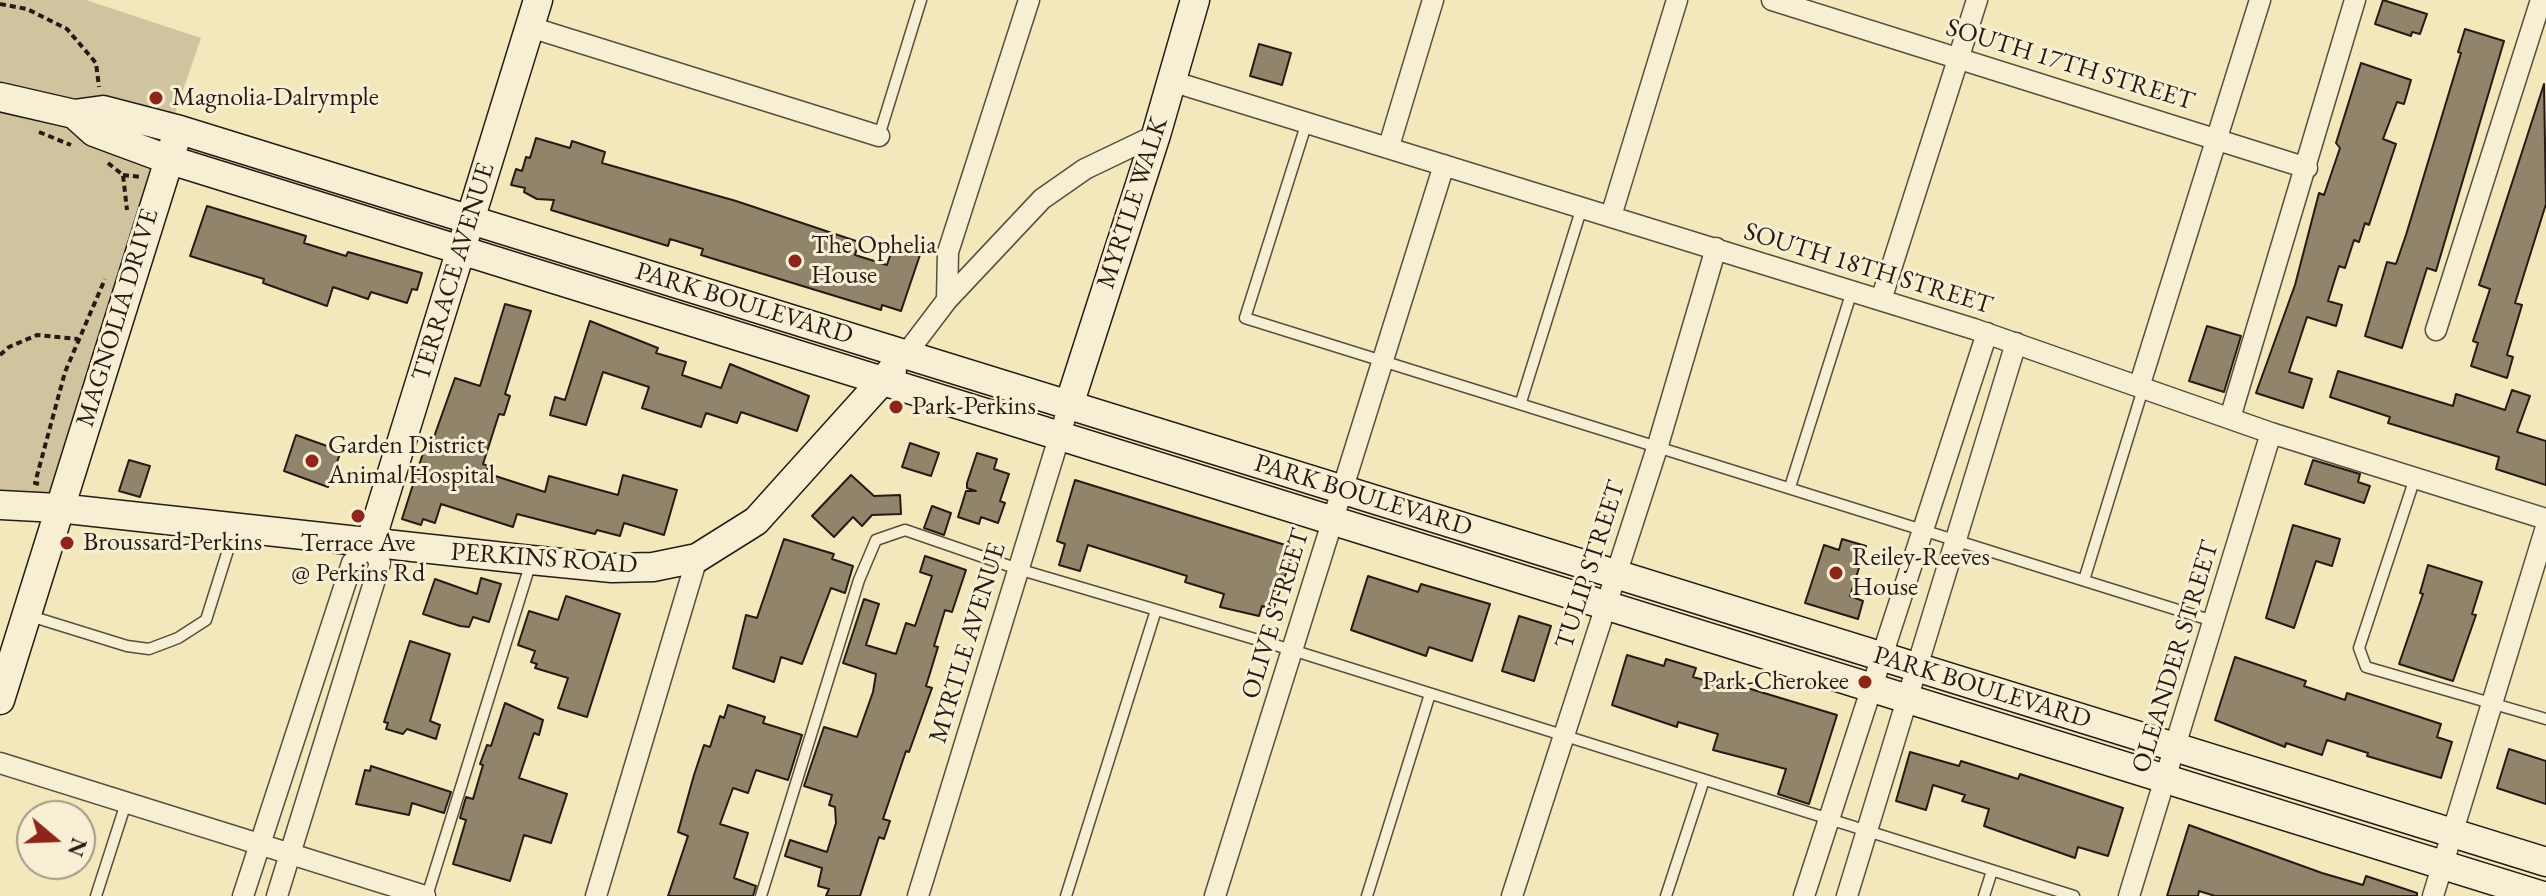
<!DOCTYPE html>
<style>
body{margin:0}
#map{position:relative;width:2546px;height:896px;overflow:hidden;background:#f3e7bc;font-family:"EB Garamond",serif}
canvas{display:block}
.north{position:absolute;left:16px;top:800px;width:80px;height:80px;box-sizing:border-box;background:#f7efd3;border:2px solid #a39a87;border-radius:50%;rotate:109deg;font-size:22px;font-weight:700;line-height:32px;text-align:center;color:#251b14}
.north::after{content:'';display:block;margin:auto;width:28px;height:36px;background:#8f2418;clip-path:polygon(50% 0,100% 100%,50% 72%,0 100%)}
</style>
<div id="map">
<canvas width="2546" height="896"></canvas>
<div class="north">N</div>
</div>
<script>
const g = document.querySelector('canvas').getContext('2d');
g.lineJoin = 'round';
function fill(path, color) { g.fillStyle = color; g.fill(path, 'evenodd'); }
const poly = rows => new Path2D(rows.map(r => 'M' + r).join(''));
function trace(path, color, width, dash) { g.strokeStyle = color; g.lineWidth = width; g.lineCap = dash ? 'butt' : 'round'; g.setLineDash(dash || []); g.stroke(path); }
function label(font, color, halo, rows, align = 'center') {
  g.font = font + ' "EB Garamond",serif'; g.lineWidth = 6; g.setLineDash([]); g.textBaseline = 'middle'; g.strokeStyle = halo; g.fillStyle = color; for (const [text, x, y, turn = 0] of rows) {
    g.save(); g.translate(x, y); g.rotate((+turn || 0) * Math.PI / 180); g.textAlign = isNaN(turn) ? turn : align; if (halo) g.strokeText(text, 0, 0); g.fillText(text, 0, 0); g.restore();
  }
}
fill(poly([
 [0,0,86,0,201,38,162,151,58,508,0,505]
]), '#d0c49f');
const building = poly([
 [2383,0,2427,14,2420,34,2412,32,2411,36,2375,24,2383,0],
 [2465,29,2504,41,2436,271,2427,268,2402,348,2365,336,2387,262,2396,264,2406,235,2461,53,2458,52,2465,29],
 [1259,44,1291,53,1282,85,1250,76,1259,44],
 [2361,63,2411,80,2404,104,2397,102,2383,139,2396,144,2369,225,2365,223,2359,242,2354,240,2345,268,2339,266,2328,301,2342,305,2336,326,2307,317,2289,372,2312,379,2303,408,2256,393,2295,285,2319,193,2324,195,2340,148,2336,143,2361,63],
 [2544,84,2546,204,2515,303,2522,305,2507,355,2513,357,2507,378,2471,366,2478,343,2473,341,2490,289,2479,285,2544,84],
 [536,138,570,148,572,141,605,152,602,163,736,201,859,242,855,255,887,265,895,241,922,249,901,311,882,305,881,310,701,255,703,249,670,239,668,246,551,210,554,200,537,199,524,192,525,188,511,185,516,169,522,171,526,157,530,158,536,138],
 [207,206,306,236,304,243,346,256,348,252,422,273,417,290,412,289,407,303,371,292,368,299,333,287,327,306,263,283,264,279,190,256,207,206],
 [505,304,531,311,505,394,510,396,504,415,499,414,483,464,488,466,486,473,545,492,549,476,618,495,623,475,677,490,664,535,624,523,620,536,597,530,595,534,517,514,513,527,441,504,435,523,423,519,421,525,402,519,424,450,429,451,455,378,480,386,505,304],
 [590,321,658,348,656,353,686,362,682,375,721,388,730,364,809,396,797,431,741,412,737,423,706,413,701,427,642,408,649,387,603,372,586,425,550,415,555,397,565,400,590,321],
 [2207,326,2241,336,2224,392,2189,381,2207,326],
 [2338,371,2453,406,2456,394,2505,410,2512,390,2530,396,2517,432,2546,441,2546,485,2496,469,2499,457,2388,423,2390,417,2330,397,2338,371],
 [296,435,341,451,328,487,284,471,296,435],
 [910,443,939,453,931,476,902,467,910,443],
 [977,453,997,459,994,469,1009,474,1000,501,1005,503,998,523,981,517,979,524,958,517,966,491,976,491,967,488,967,483,977,453],
 [129,460,150,466,140,497,119,491,129,460],
 [2313,460,2360,474,2358,482,2370,486,2364,503,2305,484,2313,460],
 [851,475,874,496,900,495,901,514,872,515,862,526,853,517,834,537,812,516,851,475],
 [1075,480,1295,548,1273,610,1262,606,1259,616,1220,607,1224,594,1185,582,1187,576,1088,545,1080,571,1059,565,1065,544,1057,541,1075,480],
 [932,506,951,513,944,535,924,528,932,506],
 [2293,525,2340,539,2332,566,2316,561,2294,628,2266,618,2293,525],
 [784,539,834,554,832,559,853,566,845,593,831,588,802,664,781,657,774,682,733,668,746,615,757,618,784,539],
 [1842,539,1866,546,1850,596,1863,601,1858,619,1805,603,1824,545,1839,550,1842,539],
 [925,556,966,570,952,612,945,610,934,646,938,647,926,686,932,688,909,752,906,751,883,819,890,821,884,839,879,837,860,896,826,896,829,889,818,886,822,868,785,856,790,840,827,852,836,823,835,807,829,805,832,795,804,786,824,727,857,737,873,692,876,674,843,663,864,599,879,604,866,645,896,654,906,623,915,626,932,576,920,572,925,556],
 [2428,565,2482,582,2472,614,2476,615,2453,681,2399,664,2423,594,2420,593,2428,565],
 [1368,576,1418,592,1421,584,1490,604,1472,661,1429,647,1426,656,1351,630,1368,576],
 [481,578,501,584,489,622,473,617,469,627,460,626,423,614,435,579,477,594,481,578],
 [566,596,620,614,587,717,558,708,568,678,535,668,537,664,531,662,535,651,518,645,529,611,558,620,566,596],
 [1519,616,1551,626,1534,681,1502,671,1519,616],
 [410,641,450,654,430,721,440,725,436,739,407,729,403,734,386,729,388,723,384,722,410,641],
 [1627,655,1664,666,1666,659,1696,668,1693,677,1733,688,1734,684,1837,715,1809,804,1778,794,1786,769,1713,750,1718,734,1678,722,1677,727,1612,705,1627,655],
 [2235,657,2306,681,2304,686,2345,700,2347,693,2441,724,2437,737,2452,742,2441,778,2367,756,2368,753,2327,740,2322,755,2286,743,2285,747,2215,720,2235,657],
 [505,703,543,720,539,735,534,733,519,778,567,794,551,843,524,835,510,881,453,864,466,820,460,818,466,797,473,799,483,765,480,764,487,745,491,746,505,703],
 [728,705,765,717,763,723,802,735,788,780,756,770,748,793,733,788,720,824,748,833,734,878,756,886,753,896,668,896,688,836,678,832,694,775,704,745,710,747,720,716,724,718,728,705],
 [2509,749,2546,761,2546,804,2497,788,2509,749],
 [1910,752,1959,766,1961,761,2018,779,2020,774,2123,808,2108,856,2078,847,2075,858,1984,826,1989,809,1962,801,1965,795,1933,785,1926,810,1896,801,1910,752],
 [371,766,451,792,444,813,412,803,409,815,356,804,365,770,370,771,371,766],
 [2189,825,2322,873,2363,885,2366,876,2417,893,2417,896,2215,896,2199,891,2198,896,2167,896,2189,825]
]);
fill(building, '#90856b');
trace(building, '#251b14', 2);
const lane = poly([
 [1307,122,1245,318,2213,621],
 [879,136,921,0],
 [1521,402,1582,207],
 [2415,478,2359,648,2366,667,2546,719],
 [1790,487,1852,291],
 [2084,580,2143,389],
 [27,615,127,646,149,649,178,638,206,620,234,531],
 [96,896,126,803],
 [427,896,531,562],
 [761,896,859,580,876,540,905,530,1018,569,1292,650,2074,896],
 [1066,896,1156,610],
 [1367,896,1430,694],
 [1666,896,1704,780],
 [1984,896,1992,871]
]);
const street = poly([
 [1772,0,2307,168],
 [530,27,879,136],
 [1171,81,1974,329,2271,433,2546,519],
 [1389,146,1433,0],
 [1611,216,1677,0],
 [947,300,948,252,1029,0],
 [1881,300,1977,0],
 [2436,330,2541,0],
 [906,354,947,300,1042,199,1085,169,1156,135],
 [2139,387,2260,0],
 [2230,418,2355,0],
 [0,763,425,896],
 [243,896,352,563,370,544,380,563,277,896],
 [596,896,697,558],
 [918,896,1069,405],
 [1215,896,1444,165],
 [1512,896,1658,445,1716,248],
 [1804,896,1987,333],
 [1847,896,2016,343],
 [2129,896,2271,433],
 [2433,896,2546,527]
]);
const secondary = poly([
 [0,97,74,114,103,110,180,130,2546,862],
 [74,114,94,132,167,159,2543,896],
 [1069,405,1156,135,1195,0],
 [0,505,58,508,531,560,612,568,653,567,697,558,756,521,892,370],
 [370,544,538,0],
 [0,700,174,144]
]);
trace(lane, '#584e3e', 13);
trace(street, '#584e3e', 23);
trace(secondary, '#251b14', 31);
trace(poly([
 [0,4,27,9,67,29,96,63,99,87],
 [39,132,71,145],
 [108,163,123,175,127,210],
 [123,175,141,177],
 [0,355,9,347,37,335,78,339],
 [39,484,35,483,65,372,105,279]
]), '#251b14', 4, [6, 4]);
trace(lane, '#f7efd3', 10);
trace(street, '#f7efd3', 20);
trace(secondary, '#f7efd3', 28);
for (const [x, y, r, color] of [
 [156,98,8,"#8f2418"],
 [795,261,8,"#8f2418"],
 [896,407,8,"#8f2418"],
 [312,461,8,"#8f2418"],
 [358,516,8,"#8f2418"],
 [67,543,8,"#8f2418"],
 [1836,573,8,"#8f2418"],
 [1865,682,8,"#8f2418"]
]) { const dot = new Path2D(); dot.arc(x, y, r, 0, 2 * Math.PI); g.fillStyle = color; g.fill(dot); trace(dot, '#f7efd3', 3); }
label('26px', '#251b14', '#f7efd3', [
 ["SOUTH 17TH STREET",2070,65,17],
 ["MYRTLE WALK",1133,203,-72],
 ["SOUTH 18TH STREET",1868,269,17],
 ["TERRACE AVENUE",454,272,-73],
 ["PARK BOULEVARD",744,304,17],
 ["MAGNOLIA DRIVE",118,318,-73],
 ["PARK BOULEVARD",1363,496,17],
 ["PERKINS ROAD",544,559,4],
 ["TULIP STREET",1591,565,-72],
 ["OLIVE STREET",1276,614,-73],
 ["MYRTLE AVENUE",968,643,-73],
 ["OLEANDER STREET",2176,657,-73],
 ["PARK BOULEVARD",1982,688,17]
]);
label('26px', '#251b14', '#f7efd3', [
 ["Magnolia-Dalrymple",172,98],
 ["The Ophelia",811,246],
 ["House",811,276],
 ["Park-Perkins",912,407],
 ["Garden District",328,446],
 ["Animal Hospital",328,476],
 ["Broussard-Perkins",83,543],
 ["Terrace Ave",358,544,"center"],
 ["@ Perkins Rd",358,574,"center"],
 ["Reiley-Reeves",1852,558],
 ["House",1852,588],
 ["Park-Cherokee",1849,682,"right"]
], 'left');
</script>
